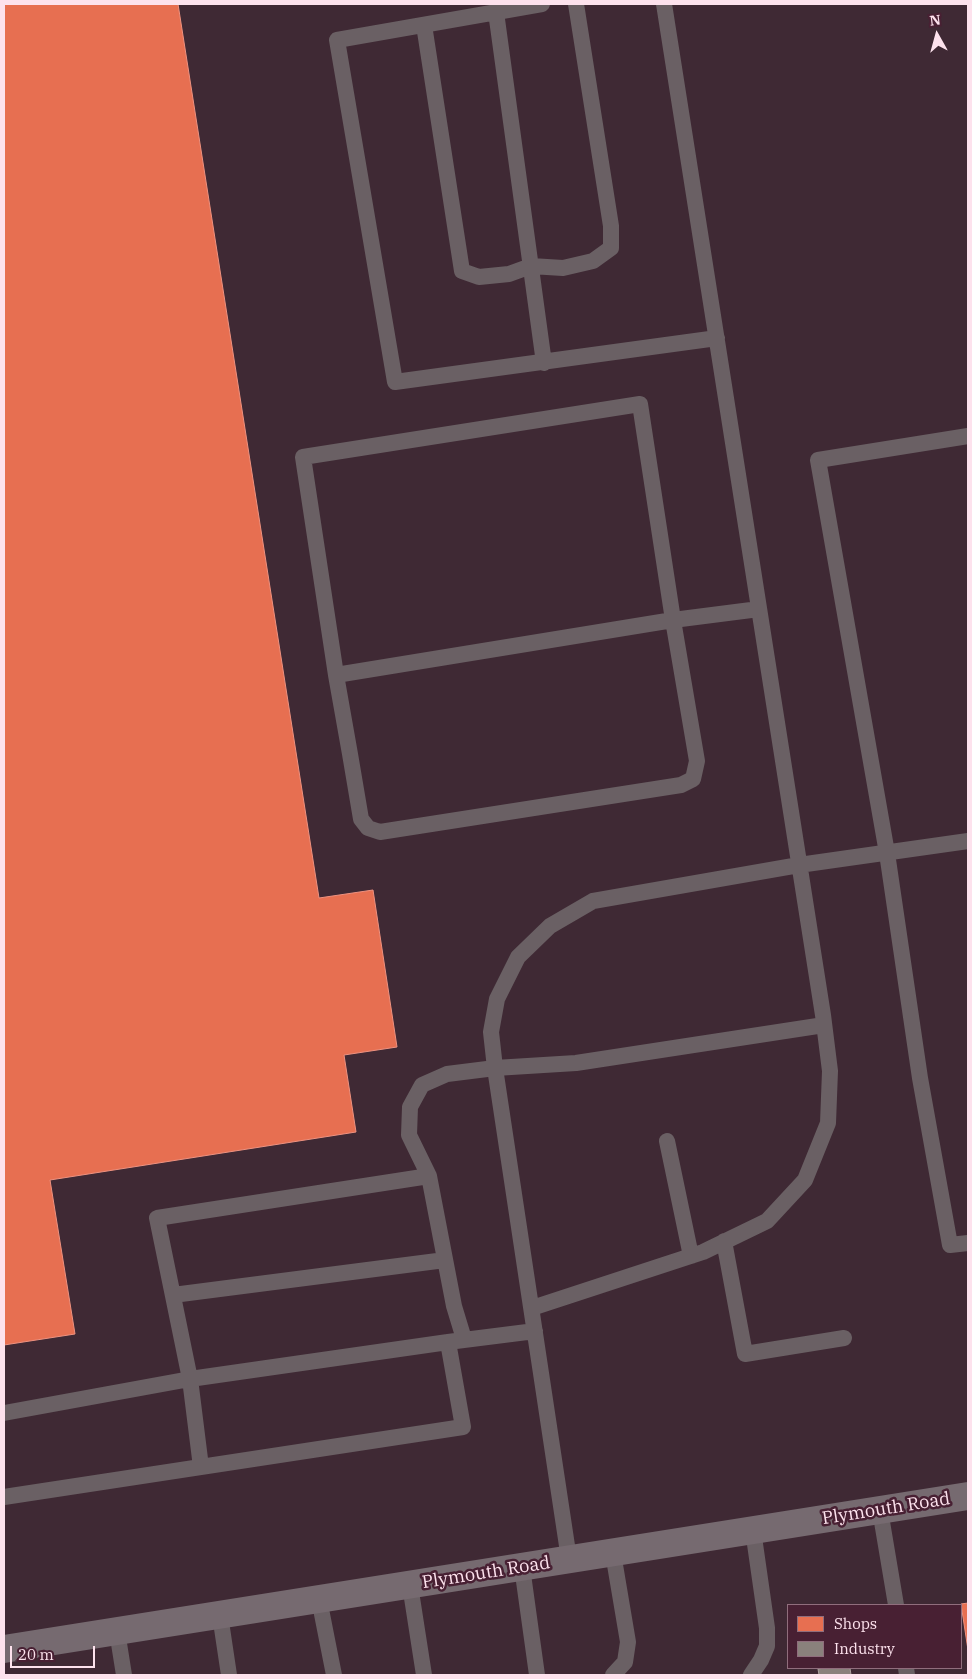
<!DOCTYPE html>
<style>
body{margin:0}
#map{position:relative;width:972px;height:1679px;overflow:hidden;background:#3f2934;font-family:"IBM Plex Serif",serif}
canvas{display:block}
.frame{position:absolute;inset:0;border:5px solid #fde2ed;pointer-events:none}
.legend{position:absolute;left:787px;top:1604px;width:175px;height:65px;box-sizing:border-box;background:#482033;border:1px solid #906e7d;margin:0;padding:6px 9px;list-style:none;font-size:15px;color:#fde2ed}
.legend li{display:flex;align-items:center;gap:10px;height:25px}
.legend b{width:25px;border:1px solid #906e7d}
.north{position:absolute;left:912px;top:10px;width:50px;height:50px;-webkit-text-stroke:4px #482033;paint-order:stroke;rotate:353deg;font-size:14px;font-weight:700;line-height:20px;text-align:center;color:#fde2ed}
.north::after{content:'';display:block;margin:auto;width:18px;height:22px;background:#fde2ed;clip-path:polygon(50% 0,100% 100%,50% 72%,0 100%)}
.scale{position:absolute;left:10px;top:1646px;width:85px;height:22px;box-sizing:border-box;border:2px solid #fde2ed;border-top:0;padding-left:6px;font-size:15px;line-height:18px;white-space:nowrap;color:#fde2ed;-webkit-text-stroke:4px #482033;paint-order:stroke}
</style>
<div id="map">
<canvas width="972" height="1679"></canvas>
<div class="frame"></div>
<ul class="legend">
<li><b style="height:14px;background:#e76f51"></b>Shops</li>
<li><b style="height:14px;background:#8a817c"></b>Industry</li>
</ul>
<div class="north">N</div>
<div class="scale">20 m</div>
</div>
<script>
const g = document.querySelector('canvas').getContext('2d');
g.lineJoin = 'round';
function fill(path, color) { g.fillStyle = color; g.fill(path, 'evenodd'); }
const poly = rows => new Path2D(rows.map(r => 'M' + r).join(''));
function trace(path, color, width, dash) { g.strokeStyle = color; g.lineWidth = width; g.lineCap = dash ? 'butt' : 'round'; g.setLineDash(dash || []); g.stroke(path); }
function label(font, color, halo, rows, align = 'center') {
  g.font = font + ' "IBM Plex Serif",serif'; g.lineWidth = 5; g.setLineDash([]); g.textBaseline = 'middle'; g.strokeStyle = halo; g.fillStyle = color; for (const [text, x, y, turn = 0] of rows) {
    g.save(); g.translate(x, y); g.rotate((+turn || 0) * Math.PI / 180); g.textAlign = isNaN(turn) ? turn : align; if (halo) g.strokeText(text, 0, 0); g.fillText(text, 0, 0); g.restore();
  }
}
const shops = poly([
 [4,4,178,4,319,898,373,890,397,1047,344,1055,356,1132,50,1180,75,1334,4,1345,4,4],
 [968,1603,968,1650,961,1604,968,1603]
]);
fill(shops, '#e76f51');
trace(shops, '#ee9280', 1);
const industry = poly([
 [825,1668,850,1668,851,1675,819,1675,818,1669,825,1668]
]);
fill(industry, '#8a817c');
trace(industry, '#ac9e9e', 1);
trace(poly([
 [542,4,337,40,395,382,717,338],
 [496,12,544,363],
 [424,25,462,271,479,277,509,274,531,266,563,268,593,261,611,248,611,226,576,4],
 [968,436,818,460,887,853,920,1078,950,1245,968,1243],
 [336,675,673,620,697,761,693,779,681,785,380,832,368,828,361,819,350,754,336,675,303,457,640,404,673,620,759,609],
 [667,1141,691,1256],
 [429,1176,409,1135,410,1107,422,1085,447,1074,495,1068,576,1063,824,1025],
 [724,1241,745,1354,844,1338],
 [173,1295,445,1260],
 [532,1308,703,1252,767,1221,805,1180,828,1123,830,1071,823,1015,664,4],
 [4,1413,190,1379,448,1342],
 [201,1467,190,1379,157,1218,429,1176,454,1306,464,1339],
 [4,1497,463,1427,448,1342,535,1331],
 [880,1510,896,1605],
 [613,1553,628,1642,625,1662,613,1675],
 [569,1559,495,1068,491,1032,497,999,518,957,550,926,593,901,799,865,968,841],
 [522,1567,537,1675],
 [410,1585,424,1675],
 [319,1599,334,1675],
 [220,1615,229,1675],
 [117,1631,124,1675],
 [906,1668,907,1675],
 [751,1675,761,1660,767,1646,767,1628,753,1530]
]), '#6a6064', 16);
trace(poly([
 [4,1649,968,1496]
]), '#766a70', 28);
label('18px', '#fde2ed', '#482033', [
 ["Plymouth Road",886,1509,-9],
 ["Plymouth Road",486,1573,-9]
]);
</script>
